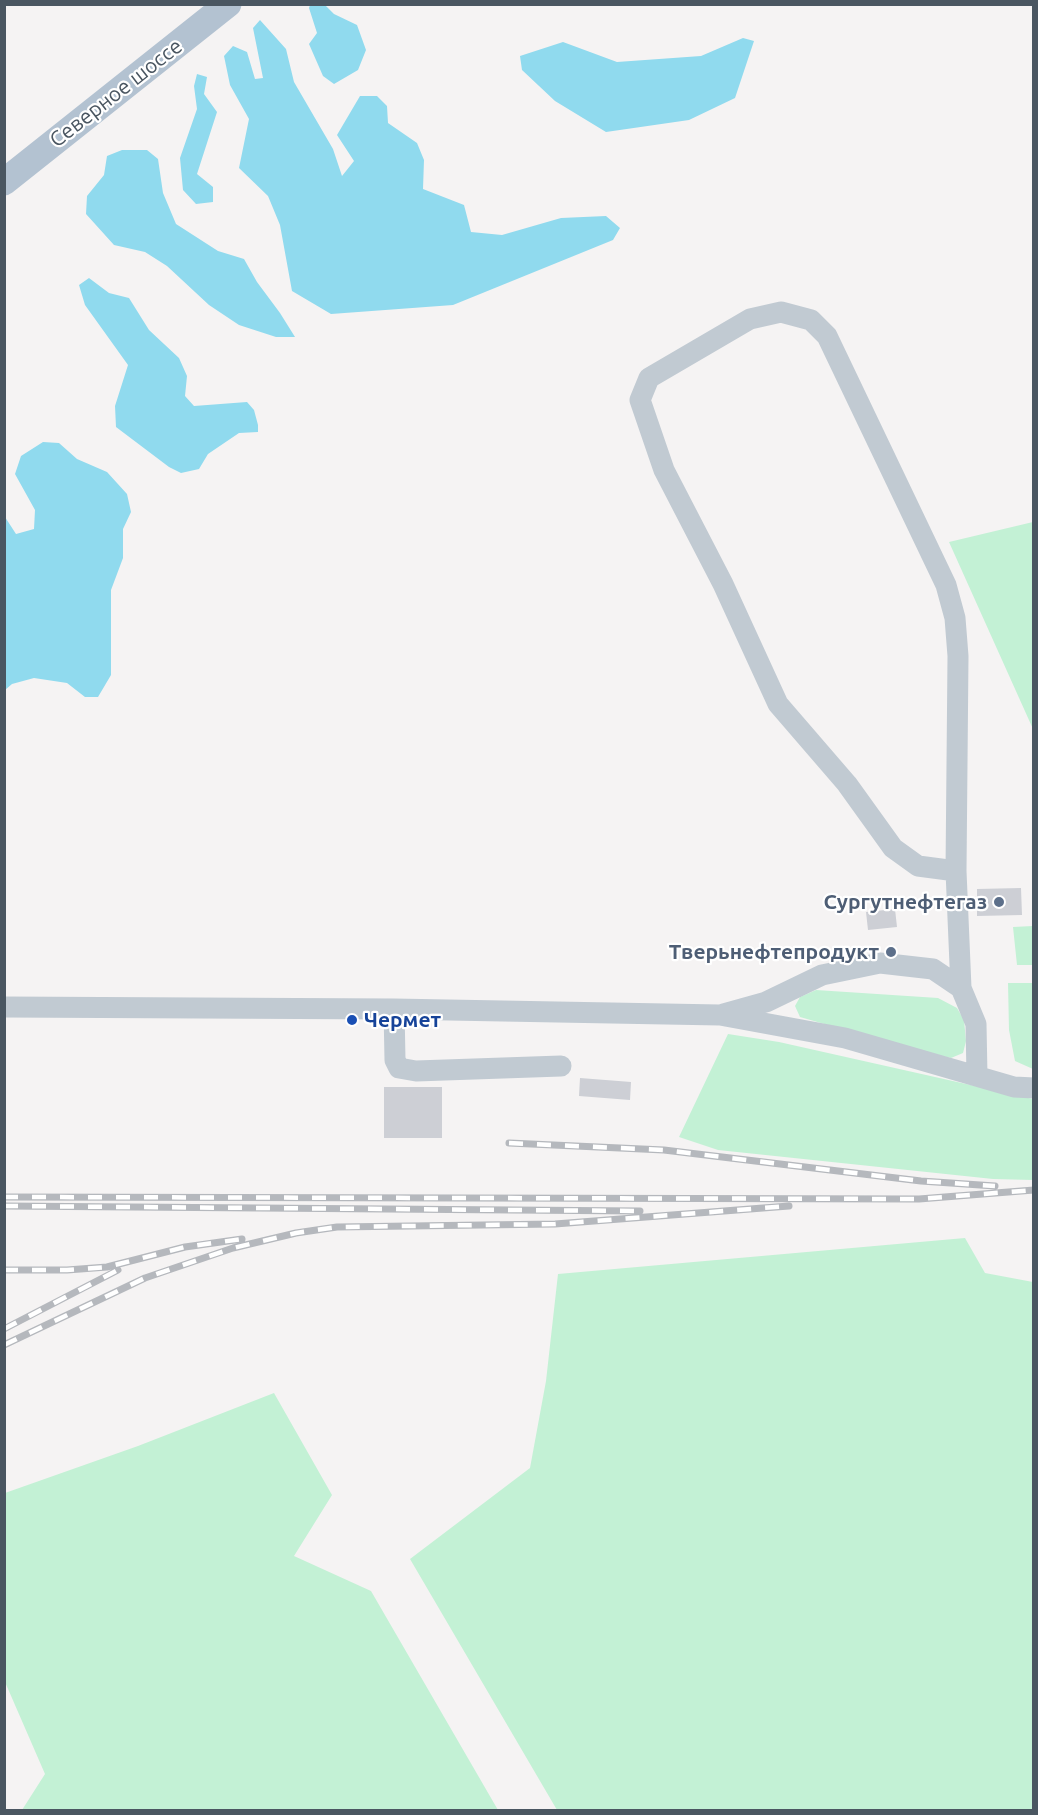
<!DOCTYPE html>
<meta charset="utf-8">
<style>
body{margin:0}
#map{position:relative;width:1038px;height:1815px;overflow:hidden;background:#f5f3f3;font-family:Ubuntu,sans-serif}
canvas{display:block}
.frame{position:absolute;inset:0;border:6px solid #4a5661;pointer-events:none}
</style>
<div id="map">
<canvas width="1038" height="1815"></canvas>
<div class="frame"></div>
</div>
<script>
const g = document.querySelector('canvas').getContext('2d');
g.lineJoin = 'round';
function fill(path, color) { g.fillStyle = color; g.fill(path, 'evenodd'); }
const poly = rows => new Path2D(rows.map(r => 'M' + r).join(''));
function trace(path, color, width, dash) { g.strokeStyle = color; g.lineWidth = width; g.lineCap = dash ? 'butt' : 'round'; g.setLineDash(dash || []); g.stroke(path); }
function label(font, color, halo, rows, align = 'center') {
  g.font = font + ' Ubuntu,sans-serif'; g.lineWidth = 4.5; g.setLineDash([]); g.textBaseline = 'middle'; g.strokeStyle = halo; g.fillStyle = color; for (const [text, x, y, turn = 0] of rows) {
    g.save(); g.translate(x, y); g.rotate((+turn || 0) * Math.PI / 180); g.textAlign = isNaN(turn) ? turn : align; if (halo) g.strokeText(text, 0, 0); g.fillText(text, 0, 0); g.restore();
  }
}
fill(poly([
 [1033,522,1034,522,1033,729,949,542],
 [1033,926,1033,965,1017,965,1013,927],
 [1008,983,1033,983,1033,1069,1015,1061,1009,1030],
 [816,990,938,998,957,1008,964,1020,966,1041,963,1053,951,1058,922,1052,800,1017,795,1006,800,997],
 [728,1034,779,1042,1033,1099,1033,1180,993,1179,718,1150,679,1137],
 [965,1238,985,1273,1033,1282,1033,1810,557,1810,410,1559,530,1468,546,1381,558,1274],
 [274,1393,332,1495,294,1556,371,1591,498,1810,22,1810,45,1774,5,1682,5,1493,138,1446]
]), '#c3f1d5');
fill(poly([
 [310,5,325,5,334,14,357,25,366,50,358,70,334,84,323,76,309,44,317,33,309,8],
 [260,20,286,49,294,82,333,149,342,176,354,161,337,135,360,96,377,96,387,106,388,123,417,143,424,160,423,189,464,205,471,232,502,235,561,218,606,216,620,228,613,240,453,305,331,314,292,291,280,225,268,196,239,168,249,119,230,85,224,56,233,46,247,52,255,79,263,78,253,28],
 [743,38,754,41,735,98,689,120,606,132,555,101,522,70,520,56,563,42,617,62,701,56],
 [197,74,207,77,204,94,217,112,197,174,213,187,213,202,196,204,183,190,180,158,197,109,194,86],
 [122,150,147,150,158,159,163,193,176,224,218,251,244,259,257,282,280,313,295,337,276,337,239,325,209,305,167,266,145,252,114,245,86,214,87,196,104,175,107,156],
 [89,278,109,293,129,298,149,330,179,358,187,376,185,396,194,406,247,402,254,410,258,425,258,432,239,433,208,454,199,469,181,473,169,467,116,427,115,406,128,365,85,305,79,285],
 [43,442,59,443,77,459,107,472,127,494,131,512,123,529,123,558,111,590,111,675,98,697,85,697,67,683,34,678,12,684,5,690,5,517,16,534,34,529,35,510,15,474,21,456]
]), '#90daee');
fill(poly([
 [1021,888,1022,915,977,916,977,889],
 [895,909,897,927,868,930,866,912],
 [580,1078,631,1082,630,1100,579,1096],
 [384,1087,442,1087,442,1138,384,1138]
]), '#cdcfd5');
trace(poly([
 [956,871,918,866,893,848,847,784,778,704,723,584,664,470,640,400,649,378,750,319,781,312,811,320,827,336,946,585,955,618,958,656,956,871,961,988],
 [4,1007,394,1009,720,1015,845,1038,1014,1087,1034,1088],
 [394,1009,395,1060,399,1068,416,1071,561,1066],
 [723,1014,766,1002,822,975,880,963,933,969,961,988,976,1024,977,1076]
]), '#c1cad2', 21);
trace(poly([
 [4,182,228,4]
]), '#b3c2d1', 27);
const rail = poly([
 [509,1143,664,1150,921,1181,995,1186],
 [4,1197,919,1199,1034,1190],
 [4,1206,640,1211],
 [4,1270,67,1270,107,1267,185,1247,242,1239],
 [4,1329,118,1270],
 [4,1345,145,1278,233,1248,296,1233,337,1227,555,1224,789,1206]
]);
trace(rail, '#b5b8bd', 7);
trace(rail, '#fff', 4.5, [14]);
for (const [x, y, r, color] of [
 [999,902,6,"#5c6f8a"],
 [891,952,6,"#5c6f8a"],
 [352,1020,6,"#1a4fb4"]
]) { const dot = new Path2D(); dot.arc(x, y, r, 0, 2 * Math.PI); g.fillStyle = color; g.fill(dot); trace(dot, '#fff', 2); }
label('21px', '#4a5661', '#fff', [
 ["Северное шоссе",116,93,-38]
]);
label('bold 21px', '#4e5e75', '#fff', [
 ["Сургутнефтегаз",987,902],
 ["Тверьнефтепродукт",879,952]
], 'right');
label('bold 21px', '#164399', '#fff', [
 ["Чермет",364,1020]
], 'left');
</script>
